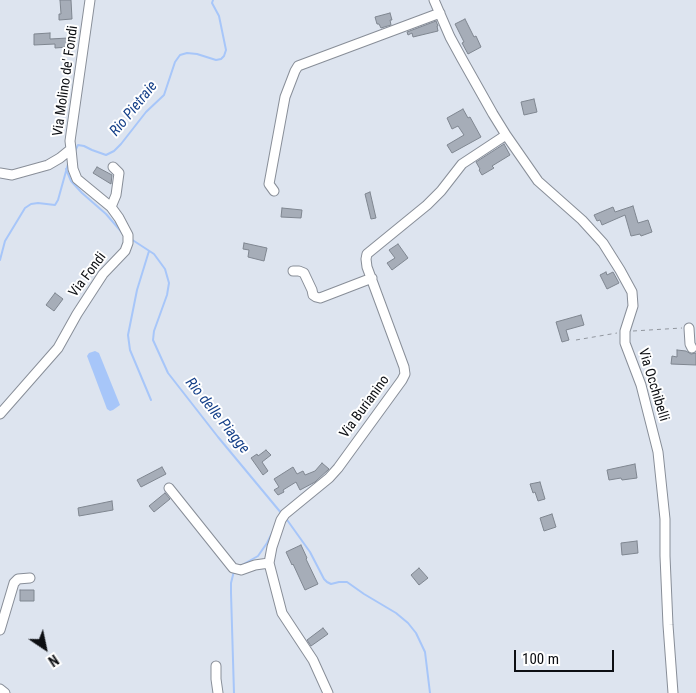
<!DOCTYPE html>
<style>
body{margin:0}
#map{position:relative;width:696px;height:693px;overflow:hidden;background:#dde4ef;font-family:"Roboto Condensed",sans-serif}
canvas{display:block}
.north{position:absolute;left:20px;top:623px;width:50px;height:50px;-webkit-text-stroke:4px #fff;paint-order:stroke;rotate:146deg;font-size:14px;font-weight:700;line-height:20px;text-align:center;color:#0d0f13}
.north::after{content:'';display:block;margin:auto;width:18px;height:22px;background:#0d0f13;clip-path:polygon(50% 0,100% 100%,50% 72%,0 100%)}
.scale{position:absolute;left:514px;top:650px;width:100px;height:22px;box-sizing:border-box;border:2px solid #0d0f13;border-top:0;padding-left:6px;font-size:15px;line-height:18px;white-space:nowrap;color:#0d0f13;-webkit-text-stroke:4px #fff;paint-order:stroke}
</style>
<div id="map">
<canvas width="696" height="693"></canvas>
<div class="north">N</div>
<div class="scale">100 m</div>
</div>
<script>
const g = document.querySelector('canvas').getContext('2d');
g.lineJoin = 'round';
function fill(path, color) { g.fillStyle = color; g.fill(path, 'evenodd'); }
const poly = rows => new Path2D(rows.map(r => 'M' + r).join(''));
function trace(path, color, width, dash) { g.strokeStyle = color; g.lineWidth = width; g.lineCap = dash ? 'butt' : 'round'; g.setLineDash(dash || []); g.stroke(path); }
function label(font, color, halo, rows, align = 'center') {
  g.font = font + ' "Roboto Condensed",sans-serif'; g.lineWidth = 4; g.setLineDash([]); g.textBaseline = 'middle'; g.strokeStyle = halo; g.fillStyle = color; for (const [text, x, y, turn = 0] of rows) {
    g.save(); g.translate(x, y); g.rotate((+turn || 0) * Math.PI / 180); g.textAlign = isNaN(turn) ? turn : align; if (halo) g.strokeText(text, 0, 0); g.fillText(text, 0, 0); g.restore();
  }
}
fill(poly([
 [95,351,99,353,120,405,113,410,110,411,107,409,87,356,89,353]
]), '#a7c6f9');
trace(poly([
 [75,151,78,145,84,146,92,150,106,155,114,151,121,144,146,112,164,95,175,62,180,55,187,53,197,54,216,60,221,59,224,56,226,50,219,16,212,3,213,0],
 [66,169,71,181,82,193,106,214,125,236],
 [131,239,154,254,165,269,169,283,167,295,154,331,153,340,168,373,218,437,282,514],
 [149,251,137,290,128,335,130,350,151,400],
 [0,260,5,241,25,208,31,204,38,203,55,205,58,200,68,164],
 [285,517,310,552,324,579,327,582,331,584,339,582,347,582,364,594,396,613,408,623,416,633,425,652,430,693],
 [242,565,258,556,267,543,273,531],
 [234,571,231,583,231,593,234,693]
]), '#a7c6f9', 2);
const building = poly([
 [60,0,71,0,72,19,59,20,59,14,61,14,60,0],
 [390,13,392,20,390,20,391,25,381,28,379,24,377,24,375,17,390,13],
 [465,19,474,37,476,36,481,47,468,54,462,43,464,42,455,24,465,19],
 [436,21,438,26,437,26,438,31,413,37,412,33,408,35,407,32,436,21],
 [50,33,50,39,68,38,68,47,55,48,55,44,34,45,34,34,50,33],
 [534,99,537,112,524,115,521,102,534,99],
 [463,109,468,118,470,117,481,137,452,153,447,145,464,135,458,126,452,129,447,118,463,109],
 [504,144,510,155,492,166,494,168,482,175,479,170,480,169,476,162,504,144],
 [97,167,112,175,111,184,93,173,97,167],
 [370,192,376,218,371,219,365,194,370,192],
 [633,206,638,223,648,220,652,232,641,236,640,234,631,236,625,215,602,225,600,220,597,221,594,215,613,207,615,212,633,206],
 [282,208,302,210,301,218,281,217,282,208],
 [244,243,267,248,264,261,248,257,249,250,243,249,244,243],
 [398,244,408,258,392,270,387,263,395,258,389,250,398,244],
 [606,272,607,275,613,272,619,283,607,289,600,275,606,272],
 [55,293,63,299,54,311,46,305,55,293],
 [581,315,584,325,566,330,569,340,562,342,556,322,581,315],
 [677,350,686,351,691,354,696,353,696,365,671,364,672,356,677,357,677,350],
 [266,450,271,455,262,462,268,471,263,475,251,458,257,454,258,456,266,450],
 [322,463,329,469,315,482,300,490,296,482,283,490,284,492,278,495,274,490,279,487,274,479,293,467,297,474,303,471,305,475,315,471,322,463],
 [635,464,637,478,622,480,621,478,609,480,607,470,635,464],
 [162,467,166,474,141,487,137,480,162,467],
 [540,482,545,499,538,501,535,492,533,493,530,484,540,482],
 [165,493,170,499,154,512,149,506,165,493],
 [112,501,113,510,79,516,78,508,112,501],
 [552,514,556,527,544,531,540,518,552,514],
 [637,541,638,553,622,555,621,543,637,541],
 [301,545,307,558,306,559,318,584,305,590,293,564,292,565,286,552,301,545],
 [419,568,428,578,419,585,411,575,419,568],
 [20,590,34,590,34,601,20,601,20,590],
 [323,628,328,634,311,646,307,640,323,628]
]);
fill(building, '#a6adb8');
trace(building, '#7f8690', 1);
const minor = poly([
 [434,0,450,37,462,59,493,114,506,135,538,181,582,220,603,243,620,270,632,292,633,306,625,331,625,343,641,385,658,452,665,519,665,556,668,625,673,693],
 [0,173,12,175,48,165,60,158,71,149,70,141,90,0],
 [274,191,269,184,285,97,295,71,298,66,440,13],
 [111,207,116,195,119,173,113,167],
 [293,271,299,271,304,273,312,290,313,295,316,297,320,298,372,278],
 [689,328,690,344,692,348],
 [0,414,58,348,77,314,103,274,125,251,128,243,128,235,119,218,111,207,77,179,73,169,71,149],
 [169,488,233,568,241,570,255,565,269,563],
 [0,630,14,583,18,579,30,578],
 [216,666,216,679,218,693],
 [0,689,5,693],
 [328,693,313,660,282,613,269,563,272,547,281,520,285,514,329,478,338,468,402,380,405,374,404,367,367,267,366,259,367,254,427,205,441,191,462,164,506,135]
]);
trace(minor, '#888e98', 11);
trace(poly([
 [633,331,682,328],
 [576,340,617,333]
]), '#91969e', 1, [4, 4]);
trace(minor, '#fff', 9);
label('14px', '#0d0f13', '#fff', [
 ["Via Molino de' Fondi",66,81,-82],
 ["Via Fondi",88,275,-53],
 ["Via Occhibelli",653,385,73],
 ["Via Burianino",365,407,-54]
]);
label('italic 15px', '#154089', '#fff', [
 ["Rio Pietraie",134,109,-51],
 ["Rio delle Piagge",217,416,51]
]);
</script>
